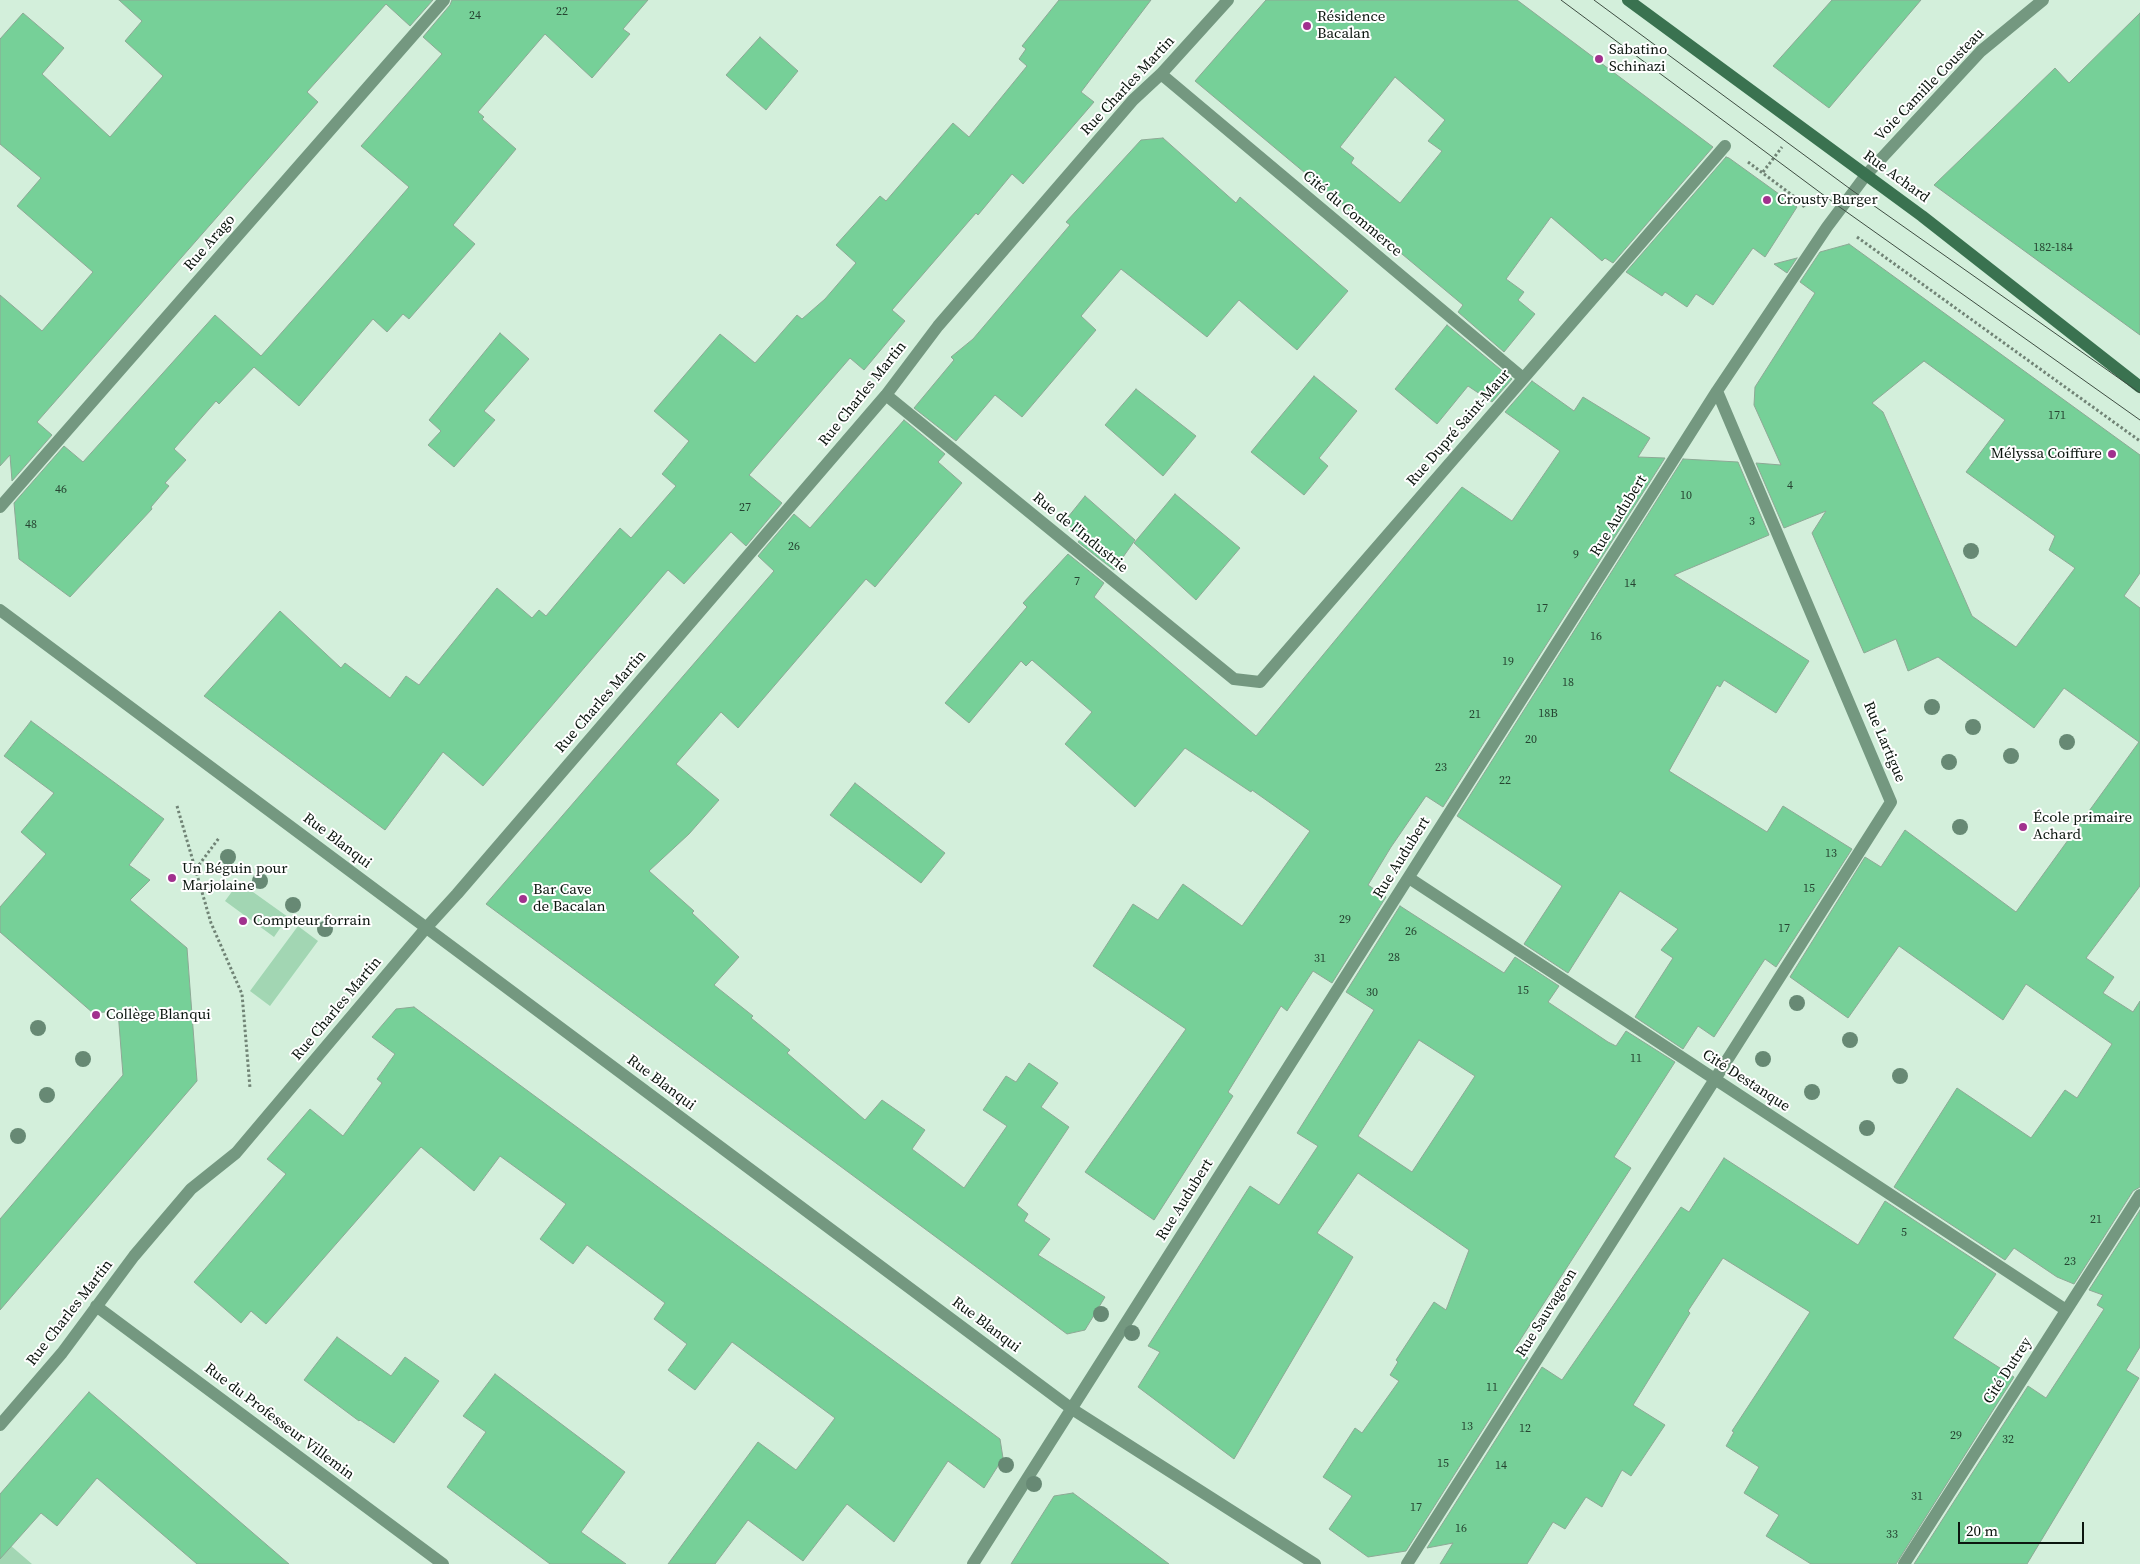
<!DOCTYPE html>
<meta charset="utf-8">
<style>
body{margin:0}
#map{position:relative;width:2140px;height:1564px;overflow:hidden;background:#d3efdb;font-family:"Source Serif 4",serif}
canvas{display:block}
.scale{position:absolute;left:1958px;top:1522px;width:126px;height:22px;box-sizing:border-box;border:2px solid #0c160f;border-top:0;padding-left:6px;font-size:15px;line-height:18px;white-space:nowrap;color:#0c160f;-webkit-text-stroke:4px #fff;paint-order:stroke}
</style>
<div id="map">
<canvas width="2140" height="1564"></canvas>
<div class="scale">20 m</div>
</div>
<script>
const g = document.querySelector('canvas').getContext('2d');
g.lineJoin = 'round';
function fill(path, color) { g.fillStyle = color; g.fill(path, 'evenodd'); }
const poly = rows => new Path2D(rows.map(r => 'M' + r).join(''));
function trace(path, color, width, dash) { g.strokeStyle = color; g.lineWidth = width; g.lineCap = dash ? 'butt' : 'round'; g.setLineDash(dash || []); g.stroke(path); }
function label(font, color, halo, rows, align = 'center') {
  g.font = font + ' "Source Serif 4",serif'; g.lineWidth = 4; g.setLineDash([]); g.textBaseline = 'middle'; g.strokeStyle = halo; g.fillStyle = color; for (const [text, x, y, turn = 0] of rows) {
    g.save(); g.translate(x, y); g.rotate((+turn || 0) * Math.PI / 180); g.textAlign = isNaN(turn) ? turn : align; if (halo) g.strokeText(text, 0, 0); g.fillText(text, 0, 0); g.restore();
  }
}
fill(poly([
 [239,882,288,917,274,937,225,901],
 [298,926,318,941,270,1006,250,991],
 [3,1539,32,1564,0,1564,0,1543]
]), '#a2d6b3');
const building = poly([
 [119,0,433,0,410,26,386,4,307,92,318,102,37,422,52,435,12,481,10,455,0,466,0,295,42,331,93,272,17,206,41,178,0,144,0,39,23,13,64,48,42,74,110,137,163,76,125,41,142,21,119,0],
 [452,0,648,0,623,29,630,34,592,78,545,34,478,112,484,117,482,119,516,149,453,225,475,244,409,319,403,314,387,332,373,319,299,406,254,367,219,404,216,401,174,449,186,460,165,483,169,486,151,507,152,509,70,597,19,559,14,503,64,446,83,462,215,315,261,356,344,262,409,187,361,146,442,54,423,37,450,5,452,0],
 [1059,0,1151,0,1081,92,1094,102,1023,184,1012,174,978,215,976,213,937,258,892,310,905,321,864,370,850,358,749,475,782,503,746,546,731,532,684,584,668,570,483,786,443,752,385,830,204,696,280,611,341,668,345,663,390,698,406,676,419,685,497,588,532,618,539,610,546,616,620,528,631,538,676,486,662,474,689,441,654,411,720,334,755,363,797,315,802,319,825,299,856,263,836,245,880,196,886,201,953,123,969,137,1027,66,1019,59,1026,49,1022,46,1059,0],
 [1266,0,1517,0,1713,147,1613,263,1605,258,1602,261,1551,217,1506,279,1524,292,1518,300,1535,314,1504,352,1458,312,1463,305,1195,81,1266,0],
 [1395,77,1445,120,1428,141,1442,151,1400,203,1351,163,1354,158,1340,147,1395,77],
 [1832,0,1921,0,1829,108,1773,66,1832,0],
 [2140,13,2140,335,1934,185,2055,68,2069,83,2140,13],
 [760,37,798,71,766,110,726,75,760,37],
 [1163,138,1236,203,1240,197,1348,291,1297,350,1239,300,1207,337,1121,269,1081,316,1096,330,1022,417,995,395,956,441,914,408,954,360,951,357,973,339,1070,225,1066,222,1141,140,1163,138],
 [1726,157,1729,158,1797,207,1765,257,1753,248,1713,305,1696,294,1687,307,1665,292,1662,296,1626,272,1726,157],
 [1849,244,2140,455,2140,573,2124,596,2140,608,2140,886,2086,958,2114,977,2103,993,2133,1012,2140,1001,2140,1187,2133,1191,2074,1284,2057,1277,2014,1248,2005,1260,1894,1187,1957,1088,2031,1138,2065,1090,2077,1098,2112,1044,2026,984,2003,1020,1899,946,1848,1018,1790,977,1865,857,1881,867,1905,830,2016,912,2139,742,2064,688,2034,728,1938,657,1908,671,1896,639,1864,653,1812,533,1826,511,1784,528,1756,463,1781,465,1754,405,1755,387,1815,293,1800,282,1820,252,1849,244],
 [1924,361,2005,420,1966,472,2055,536,2049,550,2075,568,2016,647,1972,616,1883,412,1872,403,1924,361],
 [1797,258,1787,273,1774,264,1797,258],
 [1447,325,1512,379,1492,402,1468,386,1437,424,1395,389,1447,325],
 [500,333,529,359,484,411,495,420,454,467,428,445,441,431,429,420,500,333],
 [1314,376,1357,411,1319,458,1328,466,1304,495,1251,452,1314,376],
 [1532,381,1574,411,1583,397,1650,438,1638,457,1665,458,1443,807,1426,796,1391,847,1368,885,1386,897,1332,983,1313,971,1287,1011,1281,1006,1228,1092,1233,1096,1154,1220,1085,1172,1186,1029,1093,966,1133,904,1158,920,1183,884,1242,926,1310,831,1252,790,1251,792,1185,748,1135,807,1065,744,1092,712,1032,660,1026,666,1021,661,969,723,945,703,1027,607,1023,603,1068,554,1104,583,1094,597,1256,736,1462,487,1512,521,1560,451,1505,412,1532,381],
 [1136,389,1196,436,1163,476,1105,425,1136,389],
 [904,420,945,454,938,462,962,483,875,587,866,579,738,728,721,712,676,764,719,800,689,834,649,871,694,911,692,913,739,957,714,985,753,1016,751,1018,790,1050,787,1053,865,1120,882,1100,925,1130,912,1149,964,1188,1007,1126,983,1110,1006,1076,1016,1082,1029,1063,1058,1083,1041,1107,1069,1127,1017,1205,1028,1214,1024,1221,1050,1239,1038,1255,1105,1297,1085,1330,1067,1334,486,904,774,571,758,556,794,514,810,528,904,420],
 [1683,459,1738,462,1769,535,1674,575,1809,661,1776,713,1724,680,1720,687,1717,685,1669,771,1767,832,1783,806,1852,849,1776,967,1765,959,1714,1037,1698,1026,1683,1049,1635,1017,1673,958,1661,950,1678,929,1620,891,1568,973,1524,944,1562,886,1457,816,1683,459],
 [1175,494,1240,548,1196,600,1134,543,1175,494],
 [1085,496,1135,540,1114,570,1078,542,1082,537,1064,522,1085,496],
 [31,721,164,819,129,865,150,880,130,900,187,948,197,1081,0,1310,0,1219,123,1075,118,1011,93,1013,0,932,0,907,46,854,21,832,54,793,4,756,31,721],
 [855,783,945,853,921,883,830,815,855,783],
 [1400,906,1504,973,1515,957,1559,986,1548,1002,1608,1042,1616,1046,1626,1031,1675,1062,1614,1157,1631,1168,1515,1348,1528,1358,1406,1551,1368,1557,1329,1529,1352,1496,1323,1477,1355,1428,1362,1433,1399,1381,1390,1375,1398,1362,1396,1360,1434,1302,1446,1310,1469,1250,1358,1173,1317,1233,1353,1257,1234,1459,1138,1387,1160,1352,1148,1346,1250,1186,1279,1205,1318,1146,1297,1133,1374,1010,1346,992,1400,906],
 [1419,1040,1475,1076,1412,1172,1358,1136,1419,1040],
 [414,1007,1000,1439,1003,1458,984,1488,948,1461,894,1542,847,1504,803,1561,748,1520,715,1564,668,1564,758,1442,796,1470,835,1418,732,1342,695,1390,668,1370,687,1344,654,1319,665,1303,587,1245,573,1264,540,1239,566,1204,500,1156,474,1191,421,1147,266,1324,251,1311,241,1323,194,1282,286,1174,267,1159,310,1109,343,1136,382,1083,377,1079,395,1054,372,1037,396,1009,414,1007],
 [1724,1158,1858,1245,1885,1201,1996,1274,1953,1338,2014,1377,1896,1564,1811,1564,1766,1536,1779,1515,1744,1493,1759,1467,1726,1446,1734,1432,1732,1431,1810,1312,1723,1258,1688,1311,1690,1313,1633,1405,1665,1425,1631,1476,1622,1470,1602,1507,1586,1497,1565,1529,1553,1522,1527,1564,1440,1564,1453,1543,1427,1548,1542,1367,1562,1380,1681,1207,1689,1212,1724,1158],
 [2140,1210,2140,1347,2126,1370,2139,1378,2027,1564,1914,1564,2028,1386,2046,1398,2104,1309,2097,1305,2103,1295,2089,1290,2140,1210],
 [337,1337,391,1376,405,1357,439,1381,394,1443,360,1420,359,1421,304,1380,337,1337],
 [495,1374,625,1472,581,1532,626,1564,550,1564,447,1487,486,1432,463,1416,495,1374],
 [89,1392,130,1427,289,1564,197,1564,97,1478,57,1526,41,1513,0,1559,0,1494,89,1392],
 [1073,1493,1114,1523,1169,1564,1011,1564,1054,1496,1073,1493]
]);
fill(building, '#76d098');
trace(building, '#8da895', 1);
trace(poly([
 [1748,162,1800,201,1805,208],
 [1763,172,1782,147],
 [1857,237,2140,441],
 [177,806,211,923,242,994,250,1088],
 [196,869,219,838]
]), '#708375', 3, [2.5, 2.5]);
trace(poly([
 [1866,175,1981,51,2043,0]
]), '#749880', 12);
trace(poly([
 [1161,74,1523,378],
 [886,395,1234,679,1260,682,1725,146],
 [0,507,444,0],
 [0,610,1072,1409,1315,1564],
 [1409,878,2066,1310],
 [96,1306,443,1564],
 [0,1425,62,1353,134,1256,191,1189,236,1153,426,928,457,894,886,395,938,326,1133,100,1161,74,1228,0],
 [973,1564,1717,391,1827,227,1866,175],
 [1407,1564,1891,802,1717,391],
 [1904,1564,2140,1195]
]), '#749880', 12);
trace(poly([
 [1628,0,1922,216,2140,387]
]), '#3a7250', 12);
trace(poly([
 [1561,0,1841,208,2140,420],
 [1594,0,1853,191,2140,393]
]), '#3e4d42', 1);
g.fillStyle = '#678974';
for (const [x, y] of [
 [1971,551],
 [1932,707],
 [1973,727],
 [2067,742],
 [2011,756],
 [1949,762],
 [1960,827],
 [228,857],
 [260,881],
 [293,905],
 [325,929],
 [1797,1003],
 [38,1028],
 [1850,1040],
 [83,1059],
 [1763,1059],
 [1900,1076],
 [1812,1092],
 [47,1095],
 [1867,1128],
 [18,1136],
 [1101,1314],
 [1132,1333],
 [1006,1465],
 [1034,1484]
]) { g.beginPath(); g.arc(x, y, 8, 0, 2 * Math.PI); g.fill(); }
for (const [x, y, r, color] of [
 [1307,26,5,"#a1318e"],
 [1599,59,5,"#a1318e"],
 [1767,200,5,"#a1318e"],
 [2112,454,5,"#a1318e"],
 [2023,827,5,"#a1318e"],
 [172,878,5,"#a1318e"],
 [523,899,5,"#a1318e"],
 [243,921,5,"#a1318e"],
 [96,1015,5,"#a1318e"]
]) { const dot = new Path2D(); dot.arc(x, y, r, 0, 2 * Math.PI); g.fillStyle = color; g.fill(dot); trace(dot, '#fff', 2); }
label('12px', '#264431', null, [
 ["22",562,12],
 ["24",475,16],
 ["182-184",2053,248],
 ["171",2057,416],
 ["4",1790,486],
 ["46",61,490],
 ["10",1686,496],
 ["27",745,508],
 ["3",1752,522],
 ["48",31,525],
 ["26",794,547],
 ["9",1576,555],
 ["7",1077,582],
 ["14",1630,584],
 ["17",1542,609],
 ["16",1596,637],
 ["19",1508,662],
 ["18",1568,683],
 ["18B",1548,714],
 ["21",1475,715],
 ["20",1531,740],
 ["23",1441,768],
 ["22",1505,781],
 ["13",1831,854],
 ["15",1809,889],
 ["29",1345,920],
 ["17",1784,929],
 ["26",1411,932],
 ["28",1394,958],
 ["31",1320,959],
 ["15",1523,991],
 ["30",1372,993],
 ["11",1636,1059],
 ["21",2096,1220],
 ["5",1904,1233],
 ["23",2070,1262],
 ["11",1492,1388],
 ["13",1467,1427],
 ["12",1525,1429],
 ["29",1956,1436],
 ["32",2008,1440],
 ["15",1443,1464],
 ["14",1501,1466],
 ["31",1917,1497],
 ["17",1416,1508],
 ["16",1461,1529],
 ["33",1892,1535]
]);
label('15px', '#0c160f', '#fff', [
 ["Résidence",1317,17],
 ["Bacalan",1317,34],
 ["Sabatino",1609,50],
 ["Schinazi",1609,67],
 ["Crousty Burger",1777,200],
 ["Mélyssa Coiffure",2102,454,"right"],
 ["École primaire",2033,818],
 ["Achard",2033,835],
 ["Un Béguin pour",182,869],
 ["Marjolaine",182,886],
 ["Bar Cave",533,890],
 ["de Bacalan",533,907],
 ["Compteur forrain",253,921],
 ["Collège Blanqui",106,1015]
], 'left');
label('15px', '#0c160f', '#fff', [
 ["Voie Camille Cousteau",1930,85,-46],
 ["Rue Charles Martin",1128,86,-47],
 ["Rue Achard",1896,177,36],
 ["Cité du Commerce",1352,214,40],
 ["Rue Arago",210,243,-49],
 ["Rue Charles Martin",863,394,-51],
 ["Rue Dupré Saint-Maur",1459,428,-49],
 ["Rue Audubert",1619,516,-58],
 ["Rue de l'Industrie",1080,533,39],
 ["Rue Charles Martin",601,702,-49],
 ["Rue Lartigue",1884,742,67],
 ["Rue Blanqui",337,841,37],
 ["Rue Audubert",1402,858,-58],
 ["Rue Charles Martin",337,1009,-50],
 ["Cité Destanque",1746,1081,33],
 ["Rue Blanqui",661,1083,37],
 ["Rue Audubert",1185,1200,-58],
 ["Rue Charles Martin",70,1313,-52],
 ["Rue Sauvageon",1547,1313,-58],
 ["Rue Blanqui",986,1325,37],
 ["Cité Dutrey",2008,1371,-57],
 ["Rue du Professeur Villemin",279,1422,37]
]);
</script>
